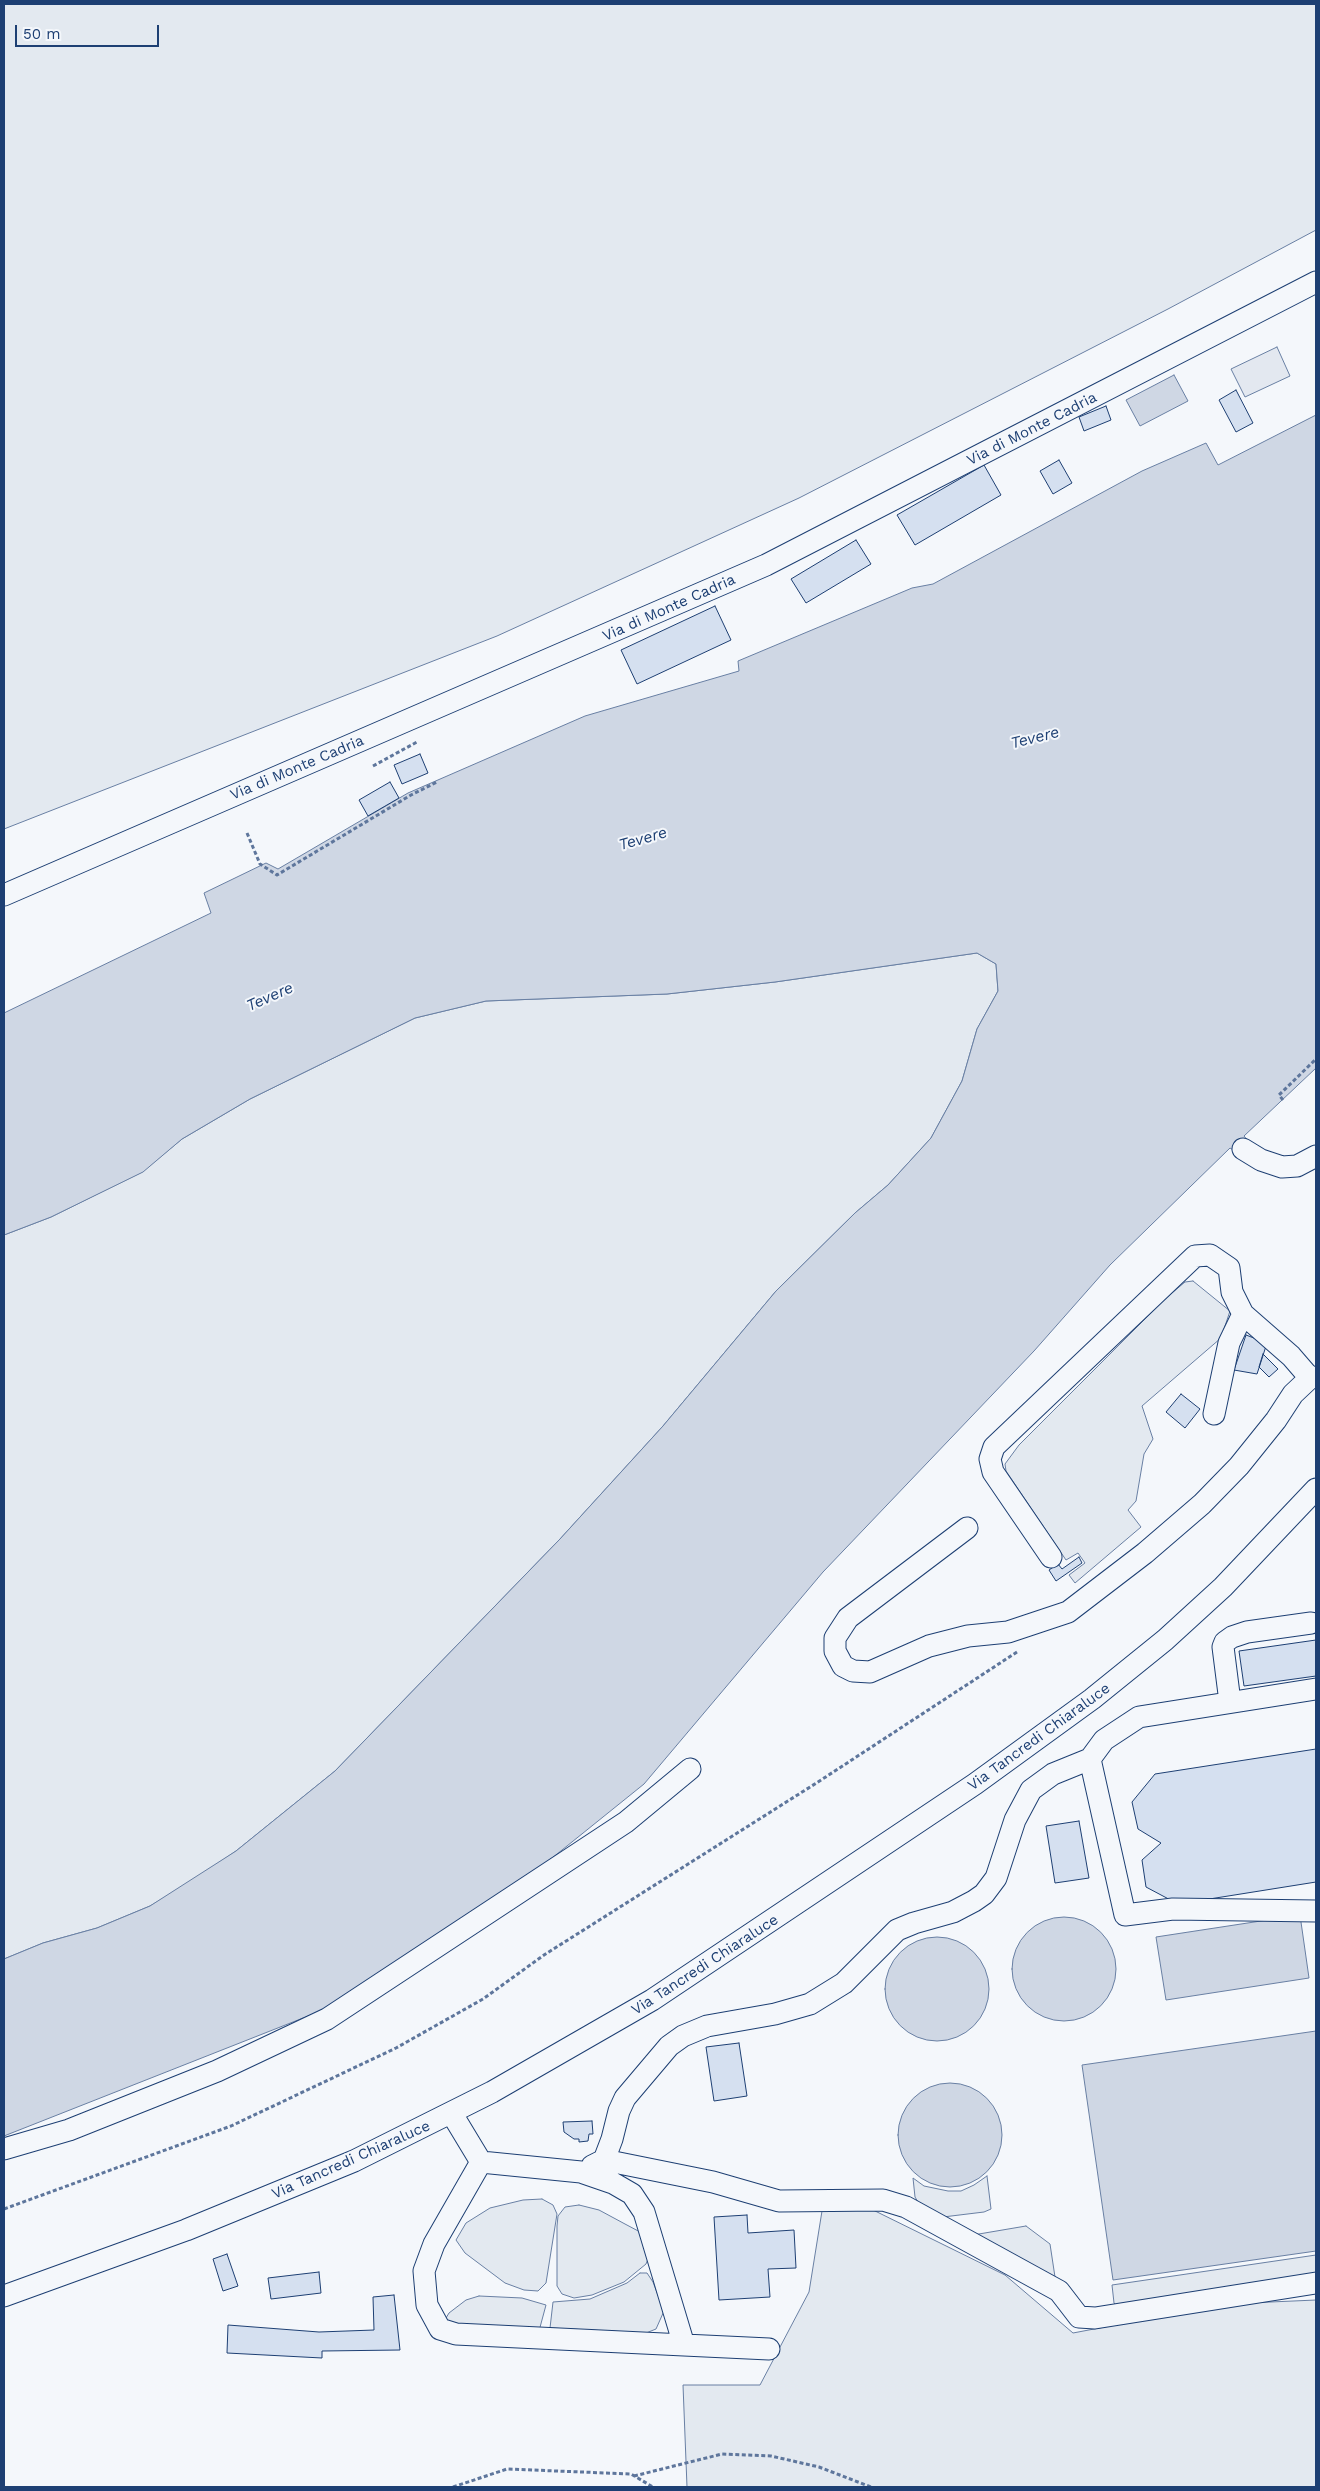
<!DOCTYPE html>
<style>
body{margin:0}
#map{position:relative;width:1320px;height:2491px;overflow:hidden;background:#f4f7fb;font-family:"Work Sans",sans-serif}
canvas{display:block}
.frame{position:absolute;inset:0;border:5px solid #1d3f73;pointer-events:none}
.scale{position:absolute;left:15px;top:25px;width:144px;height:22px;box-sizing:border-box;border:2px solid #1d3f73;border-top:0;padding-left:6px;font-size:15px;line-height:18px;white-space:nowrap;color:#1d3f73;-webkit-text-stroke:4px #f4f7fb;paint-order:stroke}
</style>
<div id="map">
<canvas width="1320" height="2491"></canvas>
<div class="frame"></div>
<div class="scale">50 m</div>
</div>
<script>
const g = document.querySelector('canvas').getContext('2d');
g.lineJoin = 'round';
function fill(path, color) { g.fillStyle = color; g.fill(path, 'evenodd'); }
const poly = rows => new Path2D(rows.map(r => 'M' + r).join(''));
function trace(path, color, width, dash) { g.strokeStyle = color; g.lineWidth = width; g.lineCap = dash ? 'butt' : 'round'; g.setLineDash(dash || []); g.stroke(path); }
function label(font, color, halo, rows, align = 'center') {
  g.font = font + ' "Work Sans",sans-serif'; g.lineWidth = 4; g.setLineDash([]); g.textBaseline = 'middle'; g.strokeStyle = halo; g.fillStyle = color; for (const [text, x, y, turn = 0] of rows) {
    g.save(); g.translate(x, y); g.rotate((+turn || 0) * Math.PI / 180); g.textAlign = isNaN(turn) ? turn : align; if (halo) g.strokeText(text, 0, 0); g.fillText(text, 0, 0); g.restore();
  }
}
const green = poly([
 [4,4,1316,4,1316,230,1168,309,799,498,497,636,4,829,4,4],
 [977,953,996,964,998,991,977,1029,962,1081,931,1138,888,1185,855,1213,776,1291,663,1426,560,1539,335,1771,236,1851,189,1883,150,1906,97,1928,43,1943,4,1959,4,1235,51,1217,142,1172,182,1139,250,1099,415,1018,486,1001,667,994,775,982,977,953],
 [1193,1281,1230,1311,1221,1338,1142,1406,1153,1439,1144,1454,1136,1501,1128,1510,1141,1527,1075,1583,1069,1575,1085,1563,1078,1553,1066,1560,1006,1471,1005,1464,1019,1445,1166,1298,1185,1282,1193,1281],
 [987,2176,991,2209,984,2212,943,2217,921,2207,915,2197,913,2178,924,2186,948,2191,961,2191,974,2185,987,2176],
 [542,2199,553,2205,557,2214,546,2283,538,2291,524,2290,505,2283,465,2253,456,2240,466,2223,490,2208,523,2200,542,2199],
 [579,2205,599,2210,625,2224,642,2233,653,2246,646,2264,624,2282,592,2295,574,2298,562,2294,557,2286,557,2226,558,2216,565,2207,579,2205],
 [869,2208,1005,2275,1073,2333,1225,2304,1316,2300,1316,2487,687,2487,683,2385,760,2385,809,2292,822,2211,869,2208],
 [1026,2226,1050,2244,1055,2277,973,2235,1026,2226],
 [1316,2255,1316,2275,1118,2308,1114,2303,1112,2285,1316,2255],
 [640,2273,647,2273,653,2282,664,2311,656,2329,646,2333,550,2328,553,2302,590,2299,627,2283,640,2273],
 [479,2296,522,2298,546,2305,539,2331,451,2328,446,2318,449,2313,466,2300,479,2296]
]);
fill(green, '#e3e9f0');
trace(green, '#687fa3', 1);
const parking = poly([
 [1277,347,1290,376,1245,397,1231,369,1277,347]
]);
fill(parking, '#e3e8f0');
trace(parking, '#687fa3', 1);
const water = poly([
 [1174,375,1188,401,1140,426,1126,400,1174,375],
 [1316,415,1316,1068,1244,1136,1249,1142,1238,1153,1230,1148,1110,1265,1034,1351,823,1572,644,1784,521,1883,336,2005,4,2136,4,1959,43,1943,97,1928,150,1906,236,1851,335,1771,560,1539,663,1426,776,1291,855,1213,888,1185,931,1138,962,1081,977,1029,998,991,996,964,977,953,775,982,667,994,486,1001,415,1018,250,1099,182,1139,143,1172,51,1217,4,1235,4,1013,211,913,204,893,266,863,278,869,408,793,585,716,739,671,738,661,912,588,933,584,1142,471,1206,443,1218,465,1316,415],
 [1300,1915,1309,1978,1166,2000,1156,1937,1300,1915],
 '1012 1969a52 52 0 1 1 104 0a52 52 0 1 1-104 0Z',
 '885 1989a52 52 0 1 1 104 0a52 52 0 1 1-104 0Z',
 [1316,2031,1316,2251,1113,2280,1082,2065,1316,2031],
 '898 2135a52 52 0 1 1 104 0a52 52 0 1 1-104 0Z'
]);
fill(water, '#cfd7e4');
trace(water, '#687fa3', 1);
const building = poly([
 [1236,390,1253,423,1236,432,1219,400,1236,390],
 [1106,406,1111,420,1084,431,1079,417,1106,406],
 [1059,460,1072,483,1053,494,1040,471,1059,460],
 [984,465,1001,495,915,545,897,515,984,465],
 [856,540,871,564,806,603,791,579,856,540],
 [715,606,731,640,637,684,621,650,715,606],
 [420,754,428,773,402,784,394,765,420,754],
 [390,782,399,798,368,816,359,800,390,782],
 [1246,1335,1267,1343,1257,1374,1234,1370,1246,1335],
 [1263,1354,1278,1369,1269,1377,1259,1367,1263,1354],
 [1181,1394,1200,1409,1185,1428,1166,1412,1181,1394],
 [1079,1557,1082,1563,1056,1581,1049,1570,1058,1564,1062,1569,1079,1557],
 [1316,1640,1316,1676,1244,1686,1239,1651,1316,1640],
 [1316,1749,1316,1882,1178,1904,1146,1887,1142,1860,1161,1843,1138,1829,1132,1802,1155,1774,1316,1749],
 [1079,1821,1089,1878,1055,1883,1046,1826,1079,1821],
 [739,2043,747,2096,714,2101,706,2047,739,2043],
 [592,2121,593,2134,589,2134,588,2141,579,2142,579,2139,574,2139,564,2132,563,2122,592,2121],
 [747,2215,748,2233,794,2230,796,2268,768,2269,770,2297,719,2300,714,2217,747,2215],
 [227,2254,238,2286,223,2291,213,2259,227,2254],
 [319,2272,321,2293,271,2299,268,2278,319,2272],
 [394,2295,400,2350,322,2351,322,2358,227,2353,228,2325,319,2332,374,2330,373,2297,394,2295]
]);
fill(building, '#d5e0f0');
trace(building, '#1d3f73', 1);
const minor = poly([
 [4,895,766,565,1316,282],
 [1243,1149,1261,1160,1282,1167,1297,1166,1316,1156],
 [1214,1414,1229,1343,1243,1314],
 [967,1528,848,1618,835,1638,835,1651,843,1666,853,1671,870,1672,929,1646,968,1636,1008,1632,1068,1612,1145,1553,1202,1504,1239,1466,1276,1420,1293,1394,1310,1378,1316,1377],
 [1051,1557,993,1472,990,1459,994,1447,1195,1256,1210,1255,1229,1268,1232,1292,1243,1314,1291,1356,1310,1378],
 [1316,1689,1139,1717,1104,1740,1090,1759,1125,1915,1173,1909,1316,1911],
 [1230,1702,1223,1647,1225,1642,1232,1637,1247,1632,1311,1623],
 [452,2114,481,2162,434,2244,424,2271,427,2305,440,2329,456,2334,684,2345,644,2212,632,2194,613,2183,581,2172,481,2162],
 [4,2149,69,2130,217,2071,327,2019,626,1822,690,1769],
 [604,2160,713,2182,779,2201,883,2200,906,2207,1059,2291,1079,2317,1095,2318,1316,2283],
 [592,2166,604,2160,612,2139,619,2111,625,2098,669,2046,683,2036,707,2026,775,2014,810,2004,844,1983,897,1930,914,1923,953,1912,974,1901,984,1894,996,1878,1015,1820,1031,1790,1053,1774,1090,1759],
 [4,2296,186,2230,354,2161,492,2092,652,2000,975,1784,1092,1699,1165,1640,1223,1587,1316,1489],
 [684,2345,769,2349]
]);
trace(minor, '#1d3f73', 23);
trace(poly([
 [373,766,417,742],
 [247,833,260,864,277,875,411,795,437,782],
 [1283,1100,1279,1095,1316,1059],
 [4,2209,231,2126,396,2048,483,1999,544,1955,818,1782,1017,1652],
 [634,2476,722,2454,771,2456,819,2467,871,2487],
 [453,2487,507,2469,631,2474,653,2487]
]), '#5e769c', 3, [4, 2.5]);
trace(minor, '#f4f7fb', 21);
label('15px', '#1d3f73', '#f4f7fb', [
 ["Via di Monte Cadria",1032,429,-27],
 ["Via di Monte Cadria",669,608,-24],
 ["Via di Monte Cadria",297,768,-23],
 ["Via Tancredi Chiaraluce",1039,1737,-36],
 ["Via Tancredi Chiaraluce",705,1965,-33],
 ["Via Tancredi Chiaraluce",351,2160,-24]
]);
label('italic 16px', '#1d3f73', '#f4f7fb', [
 ["Tevere",1035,738,-14],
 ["Tevere",643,839,-16],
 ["Tevere",270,997,-24]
]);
</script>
